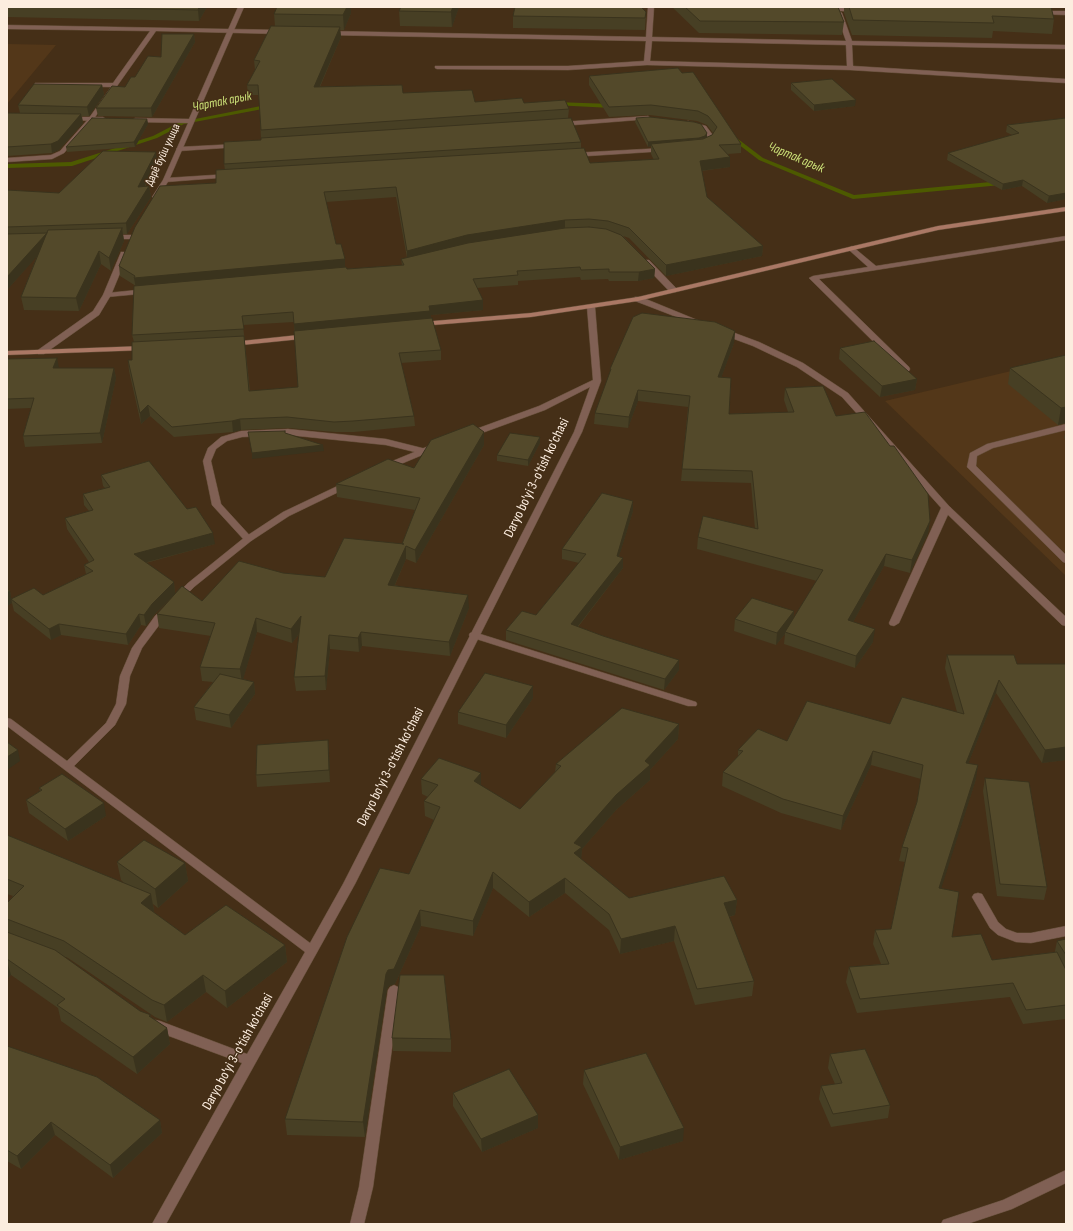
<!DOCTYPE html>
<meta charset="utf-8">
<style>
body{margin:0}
#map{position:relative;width:1073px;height:1231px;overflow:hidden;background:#452f17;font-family:"Sofia Sans Condensed",sans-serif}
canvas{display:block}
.frame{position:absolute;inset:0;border:8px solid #fceddf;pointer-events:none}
</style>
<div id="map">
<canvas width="1073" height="1231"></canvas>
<div class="frame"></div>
</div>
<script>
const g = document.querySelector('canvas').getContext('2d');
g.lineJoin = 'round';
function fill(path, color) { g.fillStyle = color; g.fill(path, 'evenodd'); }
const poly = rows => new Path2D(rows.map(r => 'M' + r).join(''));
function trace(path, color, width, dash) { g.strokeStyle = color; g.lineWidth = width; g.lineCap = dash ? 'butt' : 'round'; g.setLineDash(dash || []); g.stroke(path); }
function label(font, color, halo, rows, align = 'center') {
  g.font = font + ' "Sofia Sans Condensed",sans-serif'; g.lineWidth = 3; g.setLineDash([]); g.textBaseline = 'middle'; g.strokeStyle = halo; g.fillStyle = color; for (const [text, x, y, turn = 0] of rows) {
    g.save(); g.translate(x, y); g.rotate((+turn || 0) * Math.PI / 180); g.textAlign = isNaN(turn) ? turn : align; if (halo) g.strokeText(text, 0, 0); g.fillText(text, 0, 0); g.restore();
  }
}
fill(poly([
 [7,44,56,45,7,104],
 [1066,358,1066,576,885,401]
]), '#533719');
fill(poly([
 [555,102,612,104,615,106,612,108,553,105,553,103,555,102],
 [271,104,273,105,273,107,184,124,157,138,72,166,7,168,7,164,71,162,153,136,180,122,271,104],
 [730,136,734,136,763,158,854,195,1001,181,1004,183,1001,185,853,199,759,160,730,138,730,136]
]), '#4d5a00');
const lane = poly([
 [648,7,654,7,652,37,846,41,836,13,839,11,842,13,852,41,1066,45,1066,49,852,45,853,66,1066,79,1066,83,850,70,647,65,568,70,437,69,435,68,435,66,568,66,644,61,646,41,327,35,324,33,327,31,646,37,648,7],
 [652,41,846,45,847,66,650,61,652,41],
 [7,25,281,30,284,32,281,34,156,31,93,120,64,153,52,159,7,162,7,158,51,155,60,151,89,118,111,87,37,86,34,84,35,83,113,83,150,31,7,29,7,25],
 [648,116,651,118,650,119,561,126,558,124,561,122,648,116],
 [688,121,706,126,715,138,707,145,703,145,703,143,708,138,702,128,688,123,688,121],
 [237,144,239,145,239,147,179,151,176,149,179,147,237,144],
 [664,148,666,149,666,151,572,157,569,155,572,153,664,148],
 [229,174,232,176,231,177,166,182,163,180,166,178,229,174],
 [108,235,131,235,135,237,131,239,108,239,108,235],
 [1066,236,1066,240,819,279,909,367,910,369,909,371,903,371,809,278,813,276,868,267,849,250,848,248,852,246,876,266,1066,236],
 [643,260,649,260,676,288,676,292,670,292,643,264,643,260],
 [147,289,151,291,150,293,107,297,103,295,107,293,147,289],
 [1066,424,1066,430,993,448,977,456,976,466,1066,555,1066,563,1063,562,967,467,970,453,987,444,1066,424],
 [288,429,386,439,426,449,427,451,423,454,386,445,288,435,242,437,227,441,216,449,211,461,221,504,253,539,251,541,245,541,212,505,203,461,208,448,221,437,241,431,288,429],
 [946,505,951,508,899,623,894,626,890,625,889,623,941,508,946,505],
 [474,632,696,702,697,704,696,706,688,706,470,637,469,635,470,633,474,632],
 [978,893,982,894,998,922,1006,929,1017,933,1031,933,1066,926,1066,936,1031,943,1016,942,998,935,990,928,972,897,974,894,978,893],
 [394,985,398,987,400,990,373,1187,364,1224,350,1224,359,1187,388,990,390,987,394,985]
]);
const street = poly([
 [238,7,244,7,169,180,158,198,154,198,152,197,163,180,188,123,135,122,132,120,135,118,189,119,238,7],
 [826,7,858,8,861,10,858,12,824,10,823,9,826,7],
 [1040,11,1066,11,1066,15,1038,14,1038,12,1040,11],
 [69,117,103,117,106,119,103,121,67,120,66,119,69,117],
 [121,252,124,252,128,254,111,295,99,315,44,354,38,354,38,350,93,311,103,295,121,252],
 [635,297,641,297,707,324,706,326,700,326,635,301,635,297],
 [588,305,591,305,595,307,601,381,582,432,355,884,166,1224,152,1224,242,1063,150,1029,149,1025,150,1021,155,1020,160,1021,247,1054,305,952,7,726,7,718,11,719,67,761,106,723,116,704,120,676,132,648,155,616,163,608,171,608,172,610,171,612,163,620,142,648,130,676,126,704,115,725,74,766,310,943,343,884,574,432,590,387,545,410,471,437,468,438,464,435,465,433,539,406,593,380,587,307,588,305],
 [718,329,724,329,759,342,803,363,848,393,949,506,1066,617,1066,626,1062,625,943,510,842,397,797,367,753,346,718,333,718,329],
 [436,443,439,444,440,446,439,448,389,469,386,470,382,467,383,465,436,443],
 [348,481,353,484,351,486,289,516,251,541,194,587,181,600,175,600,173,598,188,583,245,537,283,512,348,481],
 [1066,1170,1066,1183,1012,1209,967,1224,941,1224,943,1220,1003,1200,1066,1170]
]);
const secondary = poly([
 [1066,207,1066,211,938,230,638,301,531,317,421,326,417,324,421,322,531,313,638,297,938,226,1066,207],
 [308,334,311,334,311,338,232,346,228,344,232,342,308,334],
 [144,346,147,346,147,350,7,355,7,351,144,346]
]);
trace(lane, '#624d37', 1);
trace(street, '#624d37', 1);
trace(secondary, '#624d37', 1);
fill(lane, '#806054');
fill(street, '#806054');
fill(secondary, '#aa7865');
fill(poly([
 [7,7,207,7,199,21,7,17],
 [459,7,452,27,400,26,399,11],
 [672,7,838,7,844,22,842,35,699,33],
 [844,7,1051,7,1054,19,1052,34,993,31,992,38,852,35,844,13],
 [646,12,645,30,513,28,513,16],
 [351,13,344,30,340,30,341,37,320,87,403,93,475,102,524,103,569,109,568,118,581,142,581,148,590,163,654,160,651,154,651,146,648,147,635,122,636,118,707,133,707,137,712,135,713,133,707,125,697,121,650,115,609,117,589,85,589,76,678,68,741,144,741,153,728,154,730,157,730,167,702,171,707,197,763,246,762,256,666,276,629,238,623,236,655,269,654,278,638,281,609,281,608,279,581,280,580,277,518,281,518,285,477,288,483,300,483,310,431,315,431,318,441,350,441,360,401,363,414,416,415,426,354,432,335,432,288,428,241,430,233,432,174,437,150,416,141,424,129,371,128,360,132,360,134,342,132,335,136,286,120,276,119,266,216,183,225,170,224,164,261,140,259,95,248,95,247,85,255,70,254,60,275,26,274,14],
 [396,197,407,258,401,259,402,265,347,269,345,267,345,259,336,244,326,202],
 [294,322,298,387,250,391,243,325],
 [194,34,195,42,152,117,98,116,96,108,125,87,135,77,161,57],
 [791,83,855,106,814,111,791,90],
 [102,85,104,95,89,116,82,116,83,123,59,150,52,153,7,156,7,113,20,113,18,105],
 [1066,118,1066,199,1047,203,1022,186,1002,190,947,160,948,153,1012,135,1006,132,1007,125],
 [147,119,148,124,135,147,67,152,66,147],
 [157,162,145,187,149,186,151,197,127,234,123,234,124,241,111,271,101,264,79,311,24,310,21,297,37,256,7,290,7,190,59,193],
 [735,331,734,343,721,378,729,414,788,412,784,400,785,388,836,416,930,521,928,533,910,573,884,566,853,622,873,642,855,668,784,644,785,634,776,645,734,631,735,619,794,611,793,619,817,581,697,549,698,537,755,529,751,483,681,481,688,407,638,401,628,428,594,424,595,413,610,373,610,369],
 [840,348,917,379,915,390,880,397,839,359],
 [1066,355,1066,423,1058,425,1008,384,1010,368],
 [57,358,58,368,114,368,116,378,102,443,25,447,23,436,31,408,7,409,7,359],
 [1066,429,1066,440,1064,438],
 [484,432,484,445,416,563,406,559,395,585,469,608,450,656,362,646,359,652,330,649,326,690,296,691,294,677,299,634,292,643,257,632,243,679,254,682,255,694,231,728,196,720,194,707,213,682,202,681,200,667,211,636,159,628,157,614,202,601,283,573,325,577,402,544,415,510,337,497,336,484,414,468],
 [540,437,540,443,528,466,497,461,497,455],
 [101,475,215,544,146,563,174,582,175,594,154,615,146,626,141,625,128,645,61,635,51,640,14,611,12,603,7,606,7,589,10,591,11,599,43,595,86,574,84,565,89,562,67,529,65,518,89,511,84,505,83,494,105,488,103,486],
 [633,511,619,556,623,568,578,627,679,670,664,690,506,640,506,630,536,615,579,563,562,559,562,549],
 [947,655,1017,664,1066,664,1066,760,1042,763,996,693,968,764,976,779,941,888,952,937,992,960,1055,952,1055,951,1057,941,1066,939,1066,1019,1023,1024,1010,997,857,1013,846,982,849,967,881,964,873,944,875,930,891,929,905,862,899,861,902,847,917,802,921,779,871,765,841,830,781,813,722,786,723,772,738,757,738,750,890,724,957,712,945,668],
 [533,698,506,738,458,724,458,712],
 [679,724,678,739,650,770,650,780,616,810,582,849,581,859,629,898,737,900,735,915,729,917,754,981,752,996,695,1005,674,941,620,954,609,930,565,893,529,917,493,888,473,936,421,926,395,984,389,986,387,989,365,1137,287,1135,285,1119,409,874,434,820,425,816,424,801,428,797,422,794,421,779,481,773,481,786,520,809,555,772,556,764],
 [328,740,329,752,330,782,257,787,256,775],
 [985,778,1047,887,1044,900,997,896,983,791],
 [39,788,106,816,68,841,29,813,26,800,40,791],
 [7,835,125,884,121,880,117,862,185,863,188,881,158,908,153,904,154,911,153,912,185,935,285,945,287,962,227,1008,206,992,167,1022,155,1017,68,958,63,956,140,1011,167,1028,170,1044,137,1074,61,1021,58,1008,11,975,7,979,7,903,13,896,7,894],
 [392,1038,451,1039,451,1052,393,1051],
 [7,1046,160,1120,162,1133,113,1178,55,1135,21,1169,7,1161],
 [830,1054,890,1105,888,1118,831,1127,819,1099,821,1086,835,1084,828,1068],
 [584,1070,683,1141,619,1160,583,1084],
 [453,1093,538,1115,538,1128,482,1152,453,1106]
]), '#473f24');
fill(poly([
 [199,7,207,7,199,21,198,10],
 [347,7,351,7,351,13,344,30,343,15],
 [453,7,459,7,452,27,451,12],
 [340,27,341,37,315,97,314,87],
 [194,34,195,42,152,117,151,108],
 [102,85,104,95,89,116,87,107],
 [856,100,855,106,814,111,814,105],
 [81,114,83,123,59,150,52,153,51,144],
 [147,119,148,124,135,147,134,142],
 [707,133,707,138,651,144,651,146,648,147,648,142],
 [156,152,157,162,139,197,138,187],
 [730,157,730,167,699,171,700,161],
 [1023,180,1022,186,1002,190,1003,184],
 [149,186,151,197,127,234,126,223],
 [1066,193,1066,199,1047,203,1049,196],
 [565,220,565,231,407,261,407,251,467,235],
 [122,228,124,241,111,271,109,258],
 [47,233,49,243,7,290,7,277],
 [763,246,762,256,666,276,666,265],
 [99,251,101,264,79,311,76,298],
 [345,259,345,269,136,289,134,278],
 [655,269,654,278,638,281,639,272],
 [483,300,483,310,431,315,431,321,295,334,294,324,429,306],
 [735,331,734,343,717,389,718,377],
 [57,358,59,368,55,379,53,368],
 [114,368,116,378,102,443,100,433],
 [917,379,915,390,880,397,882,386],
 [638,390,638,401,628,428,629,417],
 [148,405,150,416,141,424,140,413],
 [1066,407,1066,423,1058,425,1061,408],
 [240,419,241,430,233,432,232,421],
 [484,432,484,445,416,563,415,550],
 [540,437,540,443,528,466,528,460],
 [323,445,324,451,252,459,252,453],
 [633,501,633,511,616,566,617,556],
 [930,521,928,533,910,573,912,560],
 [213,533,215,544,136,565,134,554],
 [406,546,406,559,389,598,388,585],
 [886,554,884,566,847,633,848,620],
 [623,558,623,568,571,635,571,624],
 [174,582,175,594,154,615,146,626,144,615,152,604],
 [10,591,12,603,7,606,7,592],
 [468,595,469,608,450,656,449,642],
 [794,611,793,624,785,632,785,634,776,645,777,633],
 [139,614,141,625,128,645,126,634],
 [301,616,302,630,292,643,291,629],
 [256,618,257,632,242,683,240,669],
 [59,624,61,635,51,640,49,629],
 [875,629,873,642,855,668,856,656],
 [361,632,362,646,359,652,358,638],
 [329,635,330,649,326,690,325,676],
 [679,660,679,670,664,690,665,679],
 [999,680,996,693,963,777,966,763],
 [254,682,255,694,231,728,229,715],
 [533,686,533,698,506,738,506,725],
 [679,724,678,739,650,770,650,780,616,810,582,849,581,862,574,868,574,843,645,761],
 [328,740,329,752,330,782,329,770],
 [1066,747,1066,760,1042,763,1045,750],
 [18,750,20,761,7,770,7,757],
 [873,751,871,765,841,830,843,816],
 [978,765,976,779,937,902,939,888],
 [481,773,481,788,474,781],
 [104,803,106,816,68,841,65,829],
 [185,863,188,881,158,908,155,889],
 [493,872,493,888,473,936,473,921],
 [565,878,565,893,529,917,529,902],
 [151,894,154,911,144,920,141,903],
 [737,900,735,915,723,918,724,903],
 [420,910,421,926,395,984,389,986,387,989,365,1137,363,1122,386,974],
 [675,926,674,941,620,954,621,939],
 [285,945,287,962,227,1008,225,991],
 [7,961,11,975,7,979],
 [203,975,206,992,167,1022,164,1005],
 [167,1028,170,1044,137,1074,133,1057],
 [538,1115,538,1128,482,1152,481,1139],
 [160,1120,162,1133,113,1178,110,1165],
 [51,1122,55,1135,21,1169,17,1156],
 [684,1128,683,1141,619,1160,620,1147]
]), '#3a331d');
const building = poly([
 [61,7,199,7,198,10,61,7],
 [277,7,347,7,343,15,274,14,277,7],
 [401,7,453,7,451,12,399,11,401,7],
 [515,7,641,7,646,12,645,18,513,16,515,7],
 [685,7,838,7,844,22,700,21,685,7],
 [849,7,1051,7,1054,19,992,16,994,23,853,20,849,7],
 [271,26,340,27,314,87,402,85,403,93,472,90,475,102,522,98,524,103,565,100,569,109,261,130,258,85,247,85,260,61,254,60,271,26],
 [162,34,194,34,151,108,96,108,112,86,125,87,131,77,135,77,148,56,161,57,162,34],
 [678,68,682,73,693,72,741,144,719,145,730,157,700,161,707,197,763,246,666,265,629,228,608,221,589,219,565,220,467,235,407,251,396,187,324,192,336,244,341,244,345,259,134,278,135,276,119,266,135,227,160,186,216,183,216,170,584,148,590,163,659,159,651,144,703,139,712,135,717,127,708,116,698,111,651,105,609,107,589,76,678,68],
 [832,79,856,100,814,105,791,83,832,79],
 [34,84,102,85,87,107,18,105,34,84],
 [7,113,81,114,58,141,51,144,7,147,7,113],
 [650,117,694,122,701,124,707,133,705,136,699,138,648,142,636,118,650,117],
 [92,118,147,119,134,142,66,147,92,118],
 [571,118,581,142,224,164,224,142,261,140,261,138,571,118],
 [1066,118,1066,193,1049,196,1023,180,1003,184,948,153,1019,133,1007,125,1066,118],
 [103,151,156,152,138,187,149,186,126,223,7,227,7,190,59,193,103,151],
 [589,227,606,229,621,235,655,269,639,272,609,272,609,269,581,270,580,267,517,271,518,275,473,279,483,300,429,306,430,311,294,324,293,312,242,316,244,329,132,335,134,286,346,267,347,269,404,265,401,259,468,243,565,228,589,227],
 [122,228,109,258,99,251,76,298,21,297,48,230,122,228],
 [47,233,46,234,7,277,7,234,47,233],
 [642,313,715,322,735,331,718,377,731,378,729,414,794,412,785,388,823,386,836,416,865,412,890,446,894,446,928,494,930,521,912,560,886,554,848,620,875,629,856,656,785,632,823,570,698,537,703,516,758,529,752,471,682,469,690,396,638,390,629,417,595,413,611,369,610,369,633,317,642,313],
 [432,318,441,350,399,353,414,416,353,421,334,422,287,417,240,419,232,421,172,427,148,405,140,413,128,360,132,360,132,342,244,336,249,391,298,387,294,331,432,318],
 [874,341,917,379,882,386,840,348,874,341],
 [1066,355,1066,407,1061,408,1010,368,1066,355],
 [57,358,53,368,114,368,100,433,23,436,34,398,7,399,7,359,57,358],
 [473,424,484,432,415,550,406,546,388,585,468,595,449,642,361,632,358,638,329,635,325,676,294,677,301,616,291,629,256,618,240,669,200,667,215,623,157,614,182,586,202,601,239,561,283,573,325,577,344,538,404,544,402,544,420,498,336,484,388,459,414,468,431,440,473,424],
 [285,431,285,433,323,445,252,453,248,432,285,431],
 [510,433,540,437,528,460,497,455,510,433],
 [149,461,187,509,196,507,213,533,134,554,174,582,152,604,144,615,139,614,126,634,59,624,49,629,11,599,34,588,43,595,93,571,84,565,94,560,65,518,93,510,83,494,110,487,101,475,149,461],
 [602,493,633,501,617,556,623,558,571,624,603,636,679,660,665,679,506,630,522,611,536,615,586,554,562,549,602,493],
 [752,598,794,611,777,633,735,619,752,598],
 [947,655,1014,655,1017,664,1066,664,1066,747,1045,750,999,680,966,763,978,765,939,888,959,892,952,937,981,934,992,960,1057,952,1066,970,1066,1005,1026,1010,1013,983,860,999,849,967,889,964,875,930,891,929,908,848,902,847,917,802,923,765,873,751,843,816,783,799,723,772,743,751,738,750,758,729,787,741,807,701,890,724,902,697,964,714,947,655],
 [485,673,533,686,506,725,458,712,485,673],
 [220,674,254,682,229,715,194,707,220,674],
 [622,708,679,724,645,761,650,765,616,795,574,843,582,847,574,853,629,898,724,876,737,900,724,903,754,981,697,989,675,926,621,939,609,914,565,878,529,902,493,872,473,921,420,910,394,969,388,970,386,974,363,1122,285,1119,347,937,380,868,409,874,440,807,424,801,438,785,421,779,439,758,481,773,474,781,520,809,561,766,556,764,622,708],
 [328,740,329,770,256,775,257,745,328,740],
 [7,742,18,750,7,757,7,742],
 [62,774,104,803,65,829,26,800,42,790,39,788,62,774],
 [985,778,1029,782,1047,887,1000,884,985,778],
 [7,835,151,894,141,903,185,935,226,905,285,945,225,991,203,975,164,1005,152,1000,64,941,7,919,7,903,24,886,7,879,7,835],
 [144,840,185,863,155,889,117,862,144,840],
 [7,932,55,950,140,1011,151,1015,149,1016,167,1028,133,1057,57,1005,65,999,7,959,7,932],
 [1066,939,1066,955,1057,941,1066,939],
 [400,975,444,975,451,1039,392,1038,400,975],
 [7,1046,97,1077,160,1120,110,1165,51,1122,17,1156,7,1150,7,1046],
 [865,1049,890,1105,833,1114,821,1086,842,1083,830,1054,865,1049],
 [646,1053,684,1128,620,1147,584,1070,646,1053],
 [509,1069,538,1115,481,1139,453,1093,509,1069]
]);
fill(building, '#53492a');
trace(building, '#3a331d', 1);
label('12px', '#fceddf', '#452f17', [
 ["Дарё буйи улица",163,155,-65]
]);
label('italic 13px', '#cce178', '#452f17', [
 ["Чартак арык",222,102,-11],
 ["Чартак арык",796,158,23]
]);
label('14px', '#fceddf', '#452f17', [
 ["Daryo bo'yi 3-o'tish ko'chasi",537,478,-64],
 ["Daryo bo'yi 3-o'tish ko'chasi",391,767,-63],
 ["Daryo bo'yi 3-o'tish ko'chasi",238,1052,-61]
]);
</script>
